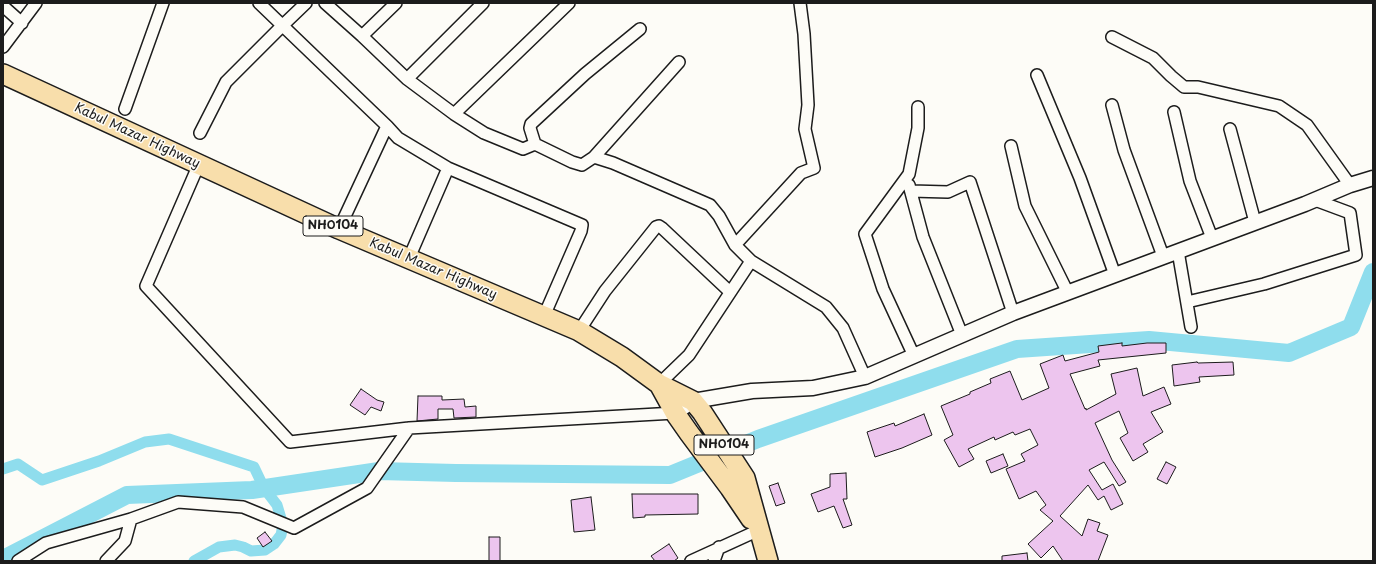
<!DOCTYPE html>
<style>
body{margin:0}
#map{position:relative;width:1376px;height:564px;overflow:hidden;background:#fdfcf7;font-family:"Playpen Sans",sans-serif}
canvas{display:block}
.frame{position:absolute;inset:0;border:4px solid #1c1c1c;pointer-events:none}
</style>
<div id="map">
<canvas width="1376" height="564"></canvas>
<div class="frame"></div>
</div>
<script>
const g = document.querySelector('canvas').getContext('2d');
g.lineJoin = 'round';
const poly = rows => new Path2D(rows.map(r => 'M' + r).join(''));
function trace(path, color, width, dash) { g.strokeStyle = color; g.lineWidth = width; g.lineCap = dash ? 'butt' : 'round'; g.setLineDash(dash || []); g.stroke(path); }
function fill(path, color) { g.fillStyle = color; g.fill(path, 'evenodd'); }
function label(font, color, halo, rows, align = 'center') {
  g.font = font + ' "Playpen Sans",sans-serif'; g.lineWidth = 3; g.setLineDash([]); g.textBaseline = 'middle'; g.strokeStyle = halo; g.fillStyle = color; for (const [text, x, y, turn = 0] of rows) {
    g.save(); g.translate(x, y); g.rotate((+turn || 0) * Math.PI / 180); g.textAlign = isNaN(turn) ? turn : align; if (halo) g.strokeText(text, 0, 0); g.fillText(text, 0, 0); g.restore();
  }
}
trace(poly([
 [3,469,18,464,42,480,99,461,145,442,169,439,254,467,264,488,277,505,283,525,281,535,274,544,265,550,251,551,243,547,235,545,219,547,194,561]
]), '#8fdded', 11);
trace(poly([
 [3,559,127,495,252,490,379,471,456,473,670,475,758,439,1017,349,1149,340,1289,353,1351,327,1373,272]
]), '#8fdded', 18);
const building = poly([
 [1122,343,1122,346,1147,343,1166,343,1166,353,1098,360,1100,366,1070,374,1085,409,1086,408,1086,410,1116,394,1111,374,1137,368,1143,396,1164,387,1171,404,1151,412,1163,432,1143,444,1148,452,1133,461,1120,438,1128,433,1119,411,1095,423,1112,460,1126,482,1119,486,1104,462,1089,470,1102,490,1113,484,1123,504,1111,510,1104,496,1098,500,1088,485,1060,516,1082,536,1088,519,1100,523,1097,531,1108,535,1098,561,1063,561,1053,546,1041,558,1028,544,1053,521,1040,510,1046,505,1036,491,1019,499,1006,469,1025,461,1021,454,1038,445,1030,429,1015,435,1013,432,995,440,994,437,968,449,974,459,959,467,944,440,953,435,941,406,970,394,970,392,991,383,990,379,1010,371,1022,400,1049,388,1040,364,1063,355,1065,361,1099,352,1098,346,1122,343],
 [1197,362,1198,363,1233,362,1234,375,1199,377,1200,382,1174,386,1172,365,1197,362],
 [361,389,377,400,384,402,381,411,371,407,365,415,350,405,361,389],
 [418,396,442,396,442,400,464,399,465,407,476,406,476,417,454,418,453,409,438,409,438,419,417,421,418,396],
 [924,414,932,435,902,448,875,457,867,432,894,423,895,426,924,414],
 [1003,454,1008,466,991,473,986,461,1003,454],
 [1166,462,1176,467,1167,484,1157,479,1166,462],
 [846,473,847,499,843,499,852,525,843,528,834,506,818,512,811,494,830,487,830,474,846,473],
 [778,483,785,503,776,506,769,486,778,483],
 [632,494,698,494,698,514,645,515,645,517,633,518,632,494],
 [591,497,595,530,574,532,571,500,591,497],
 [265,532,272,541,263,547,257,538,265,532],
 [489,537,500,537,500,561,489,561,489,537],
 [669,544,678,558,674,561,655,561,651,556,669,544],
 [1027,553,1028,561,1002,561,1002,556,1027,553]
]);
fill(building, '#edc5ee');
trace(building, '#1c1c1c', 1);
const minor = poly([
 [259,3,387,126,398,138,448,168,582,225,581,231,544,316],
 [325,3,362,36,407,79,454,114,484,133,523,149,535,144,572,162,582,165,594,157,613,163,710,205,719,216,735,245,751,261,826,307,843,328,865,377],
 [3,6,22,23],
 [362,36,396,3],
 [1112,37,1153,58,1171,76,1184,87,1198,87,1279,106,1307,125,1350,185],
 [3,47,36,3],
 [1037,75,1080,178,1115,275],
 [407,79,483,3],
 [1112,105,1124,150,1163,256],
 [125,109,163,3],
 [1174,112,1190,181,1212,238],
 [454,114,569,3],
 [1230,129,1255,222],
 [200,133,226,82,282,26,306,3],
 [535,144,530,128,531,124,585,74,640,29],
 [1011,146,1025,206,1068,293],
 [594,157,679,62],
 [199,164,146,286,290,442,409,428,675,413],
 [909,185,923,237,962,335],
 [911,191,948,192,970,182,1013,313],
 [339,229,387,126],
 [735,245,801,173,814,168,805,129,808,105,804,34,800,3],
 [1178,251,1191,327],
 [409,258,448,168],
 [1187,302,1264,284,1356,255,1350,213,1315,200],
 [579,331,605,291,656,227,659,226,662,228,730,292],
 [914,356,883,289,865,234,909,174,918,128,918,107],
 [659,384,689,355,751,261],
 [18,561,46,543,131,519,178,502,243,507,294,528,367,488,409,428],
 [106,561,125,541,131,519],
 [691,561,759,530],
 [714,561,719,547]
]);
const tertiary = poly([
 [675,413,693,401,752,391,813,388,865,377,1013,313,1305,204,1350,185,1373,178]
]);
const trunk = poly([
 [3,74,339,229,579,331,622,357,659,384,693,401,702,412,745,478,768,561],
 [659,384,675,413,689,433,730,488,751,519]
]);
trace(minor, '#1c1c1c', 14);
trace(tertiary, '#1c1c1c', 17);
trace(trunk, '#1c1c1c', 22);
trace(minor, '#fdfcf7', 11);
trace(tertiary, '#fdfcf7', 14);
trace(trunk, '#f8deab', 19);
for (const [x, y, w] of [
 [333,226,60],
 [724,445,60]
]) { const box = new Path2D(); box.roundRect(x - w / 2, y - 10, w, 20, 3); g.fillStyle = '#fdfcf7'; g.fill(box); trace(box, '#1c1c1c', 1); }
label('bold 12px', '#1c1c1c', null, [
 ["NH0104",333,226],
 ["NH0104",724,445]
]);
label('13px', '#1c1c1c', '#fdfcf7', [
 ["Kabul Mazar Highway",137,136,25],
 ["Kabul Mazar Highway",433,269,23]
]);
</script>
